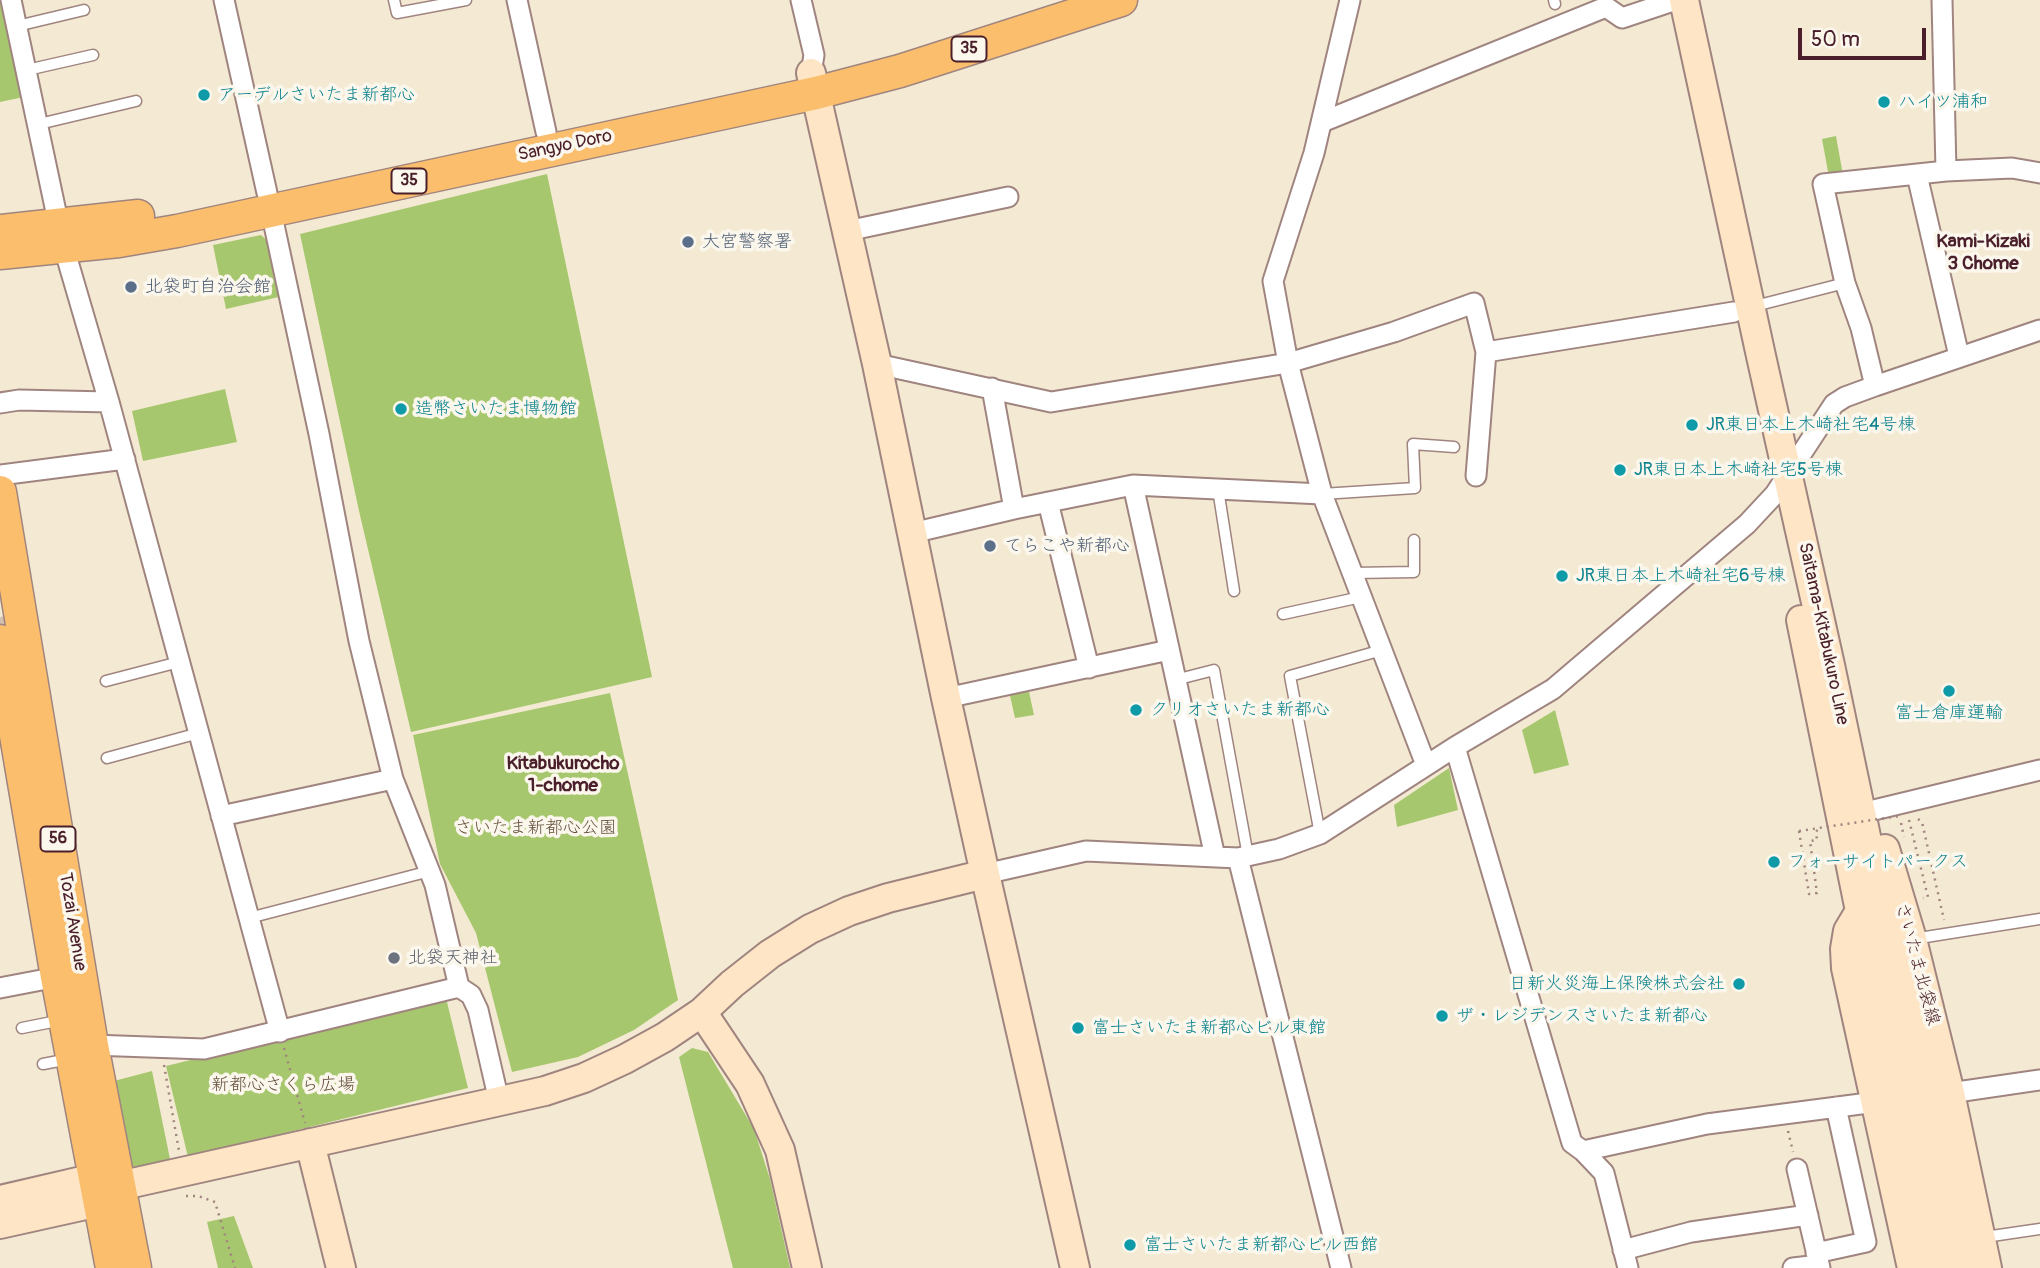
<!DOCTYPE html>
<meta charset="utf-8">
<style>
body{margin:0}
#map{position:relative;width:2040px;height:1268px;overflow:hidden;background:#f4ead3;font-family:Pangolin,sans-serif}
canvas{display:block}
.scale{position:absolute;left:1798px;top:28px;width:128px;height:32px;box-sizing:border-box;border:4px solid #4a1f2b;border-top:0;padding-left:9px;font-size:21px;line-height:24px;white-space:nowrap;color:#4a1f2b;-webkit-text-stroke:5px #fbf7ec;paint-order:stroke}
</style>
<div id="map">
<canvas width="2040" height="1268"></canvas>
<div class="scale">50 m</div>
</div>
<script>
const g = document.querySelector('canvas').getContext('2d');
g.lineJoin = 'round';
function fill(path, color) { g.fillStyle = color; g.fill(path, 'evenodd'); }
const poly = rows => new Path2D(rows.map(r => 'M' + r).join(''));
function trace(path, color, width, dash) { g.strokeStyle = color; g.lineWidth = width; g.lineCap = dash ? 'butt' : 'round'; g.setLineDash(dash || []); g.stroke(path); }
function label(font, color, halo, rows, align = 'center') {
  g.font = font + ' Pangolin,"Klee One",sans-serif'; g.lineWidth = 7; g.setLineDash([]); g.textBaseline = 'middle'; g.strokeStyle = halo; g.fillStyle = color; for (const [text, x, y, turn = 0] of rows) {
    g.save(); g.translate(x, y); g.rotate((+turn || 0) * Math.PI / 180); g.textAlign = isNaN(turn) ? turn : align; if (halo) g.strokeText(text, 0, 0); g.fillText(text, 0, 0); g.restore();
  }
}
fill(poly([
 [0,0,24,97,0,102],
 [1836,136,1843,175,1829,177,1822,139],
 [547,174,652,677,411,732,359,511,300,234],
 [261,235,271,244,283,296,226,309,213,245],
 [225,389,237,442,143,461,132,411],
 [1028,687,1034,715,1015,718,1009,691],
 [610,693,678,1000,634,1030,578,1057,512,1072,476,933,440,864,413,735],
 [1555,710,1569,765,1534,774,1522,730],
 [1449,768,1458,810,1397,827,1394,805],
 [446,998,468,1088,188,1157,166,1066],
 [692,1048,708,1052,754,1129,770,1179,790,1268,733,1268,679,1057],
 [152,1071,170,1159,133,1169,114,1081],
 [234,1216,253,1268,218,1268,207,1222]
]), '#a7c76e');
trace(poly([
 [0,617,10,674]
]), '#d2c1b1', 37, [37, 18]);
const lane = poly([
 [394,0,397,13,466,0],
 [1554,0,1555,4],
 [17,26,84,10],
 [27,70,93,55],
 [39,124,136,101],
 [1751,307,1845,283],
 [1218,489,1234,591],
 [1322,494,1415,488,1413,444,1454,447],
 [1353,573,1414,572,1414,540],
 [1283,614,1361,597],
 [1175,680,1214,670,1248,856],
 [106,681,179,662],
 [107,758,199,733],
 [1320,834,1290,676,1382,650],
 [249,918,430,871],
 [1913,939,2040,919],
 [22,1028,62,1020],
 [43,1064,69,1059],
 [1985,1237,2040,1229]
]);
const street = poly([
 [11,0,59,226],
 [224,0,267,193],
 [517,0,546,132],
 [801,0,814,55,811,73],
 [1350,0,1314,153,1273,281,1288,363,1322,494,1426,765],
 [1322,122,1606,7,1622,18,1670,2],
 [1946,171,2012,168,2040,173],
 [1917,175,1959,356],
 [271,211,319,434,359,641,393,779,435,885,459,987,471,995,478,1010,499,1101],
 [847,231,1008,197],
 [64,248,109,402,280,1032],
 [1486,352,1734,312],
 [877,364,1051,402,1288,363,1394,332,1474,303,1486,352,1476,476],
 [1875,386,1861,328,1845,283,1823,184,1946,171,1942,0],
 [992,388,1014,509],
 [0,403,19,400,109,402],
 [0,475,125,459],
 [1133,485,1215,857],
 [1048,502,1089,668],
 [912,533,1014,509,1133,485,1322,494],
 [946,698,1169,650],
 [1455,747,1572,1143,1583,1151,1604,1173,1628,1268],
 [1874,810,2040,770],
 [221,816,393,779],
 [1238,858,1341,1268],
 [985,874,1086,851,1238,858,1279,849,1320,834,1455,747,1553,689,1747,524,1775,494,1834,404,1845,397,1875,386,2040,330],
 [0,988,57,977],
 [92,1045,204,1049,459,987],
 [1950,1093,2040,1080],
 [1583,1151,1707,1124,1876,1102],
 [1797,1169,1820,1268],
 [1623,1250,1691,1232,1808,1215],
 [1816,1253,1866,1242,1836,1107],
 [1793,1268,1819,1265]
]);
const secondary = poly([
 [1684,0,1761,356,1830,665,1881,908,1961,1268],
 [811,73,877,364,946,698,985,874,1075,1268],
 [1801,620,1860,911,1903,1099,1938,1268],
 [1885,849,1912,939,1950,1093,1987,1268],
 [1860,911,1848,931,1845,949,1846,968,1912,1268],
 [702,1012,750,1084,780,1150,807,1268],
 [310,1143,341,1268],
 [0,1200,95,1178,116,1185],
 [0,1224,99,1202,119,1186,545,1091,584,1078,625,1059,665,1037,702,1012,732,984,770,954,810,929,849,911,888,898,985,874]
]);
const primary = poly([
 [0,231,138,216],
 [0,253,119,241,177,231,816,93,900,71,1121,0],
 [0,492,92,1045,135,1268],
 [0,641,57,977,112,1268]
]);
trace(lane, '#9f847f', 13);
trace(street, '#9f847f', 23);
trace(secondary, '#9f847f', 32);
trace(primary, '#9f847f', 35);
trace(poly([
 [1918,819,1922,822,1944,920],
 [1909,820,1928,897,1923,898],
 [1901,823,1904,837],
 [1799,831,1809,894,1817,893,1810,841,1817,840,1816,832,1820,826],
 [284,1048,305,1123],
 [164,1065,179,1151],
 [1788,1131,1793,1152],
 [186,1196,198,1196,215,1202,235,1268]
]), '#9f847f', 2.5, [2, 5]);
trace(lane, '#fff', 10);
trace(street, '#fff', 19);
trace(secondary, '#fde5c5', 28);
trace(primary, '#fabe6d', 32);
trace(poly([
 [1799,831,1899,816]
]), '#9f847f', 2.5, [2, 5]);
for (const [x, y, r, color] of [
 [204,95,7,"#0f9aa8"],
 [1884,102,7,"#0f9aa8"],
 [688,242,7,"#5c6f8a"],
 [131,287,7,"#5c6f8a"],
 [401,409,7,"#0f9aa8"],
 [1692,425,7,"#0f9aa8"],
 [1620,470,7,"#0f9aa8"],
 [990,546,7,"#5c6f8a"],
 [1562,576,7,"#0f9aa8"],
 [1949,691,7,"#0f9aa8"],
 [1136,710,7,"#0f9aa8"],
 [1774,862,7,"#0f9aa8"],
 [394,958,7,"#6b7280"],
 [1739,984,7,"#0f9aa8"],
 [1442,1016,7,"#0f9aa8"],
 [1078,1028,7,"#0f9aa8"],
 [1130,1245,7,"#0f9aa8"]
]) { const dot = new Path2D(); dot.arc(x, y, r, 0, 2 * Math.PI); g.fillStyle = color; g.fill(dot); trace(dot, '#fbf7ec', 2.5); }
for (const [x, y, w] of [
 [969,49,35],
 [409,181,35],
 [58,839,35]
]) { const box = new Path2D(); box.roundRect(x - w / 2, y - 12.5, w, 25, 5); g.fillStyle = '#fbf7ec'; g.fill(box); trace(box, '#4a1f2b', 2); }
label('bold 16px', '#4a1f2b', null, [
 ["35",969,49],
 ["35",409,181],
 ["56",58,839]
]);
label('18px', '#0d838f', '#fbf7ec', [
 ["アーデルさいたま新都心",218,95],
 ["ハイツ浦和",1898,102],
 ["造幣さいたま博物館",415,409],
 ["JR東日本上木崎社宅4号棟",1706,425],
 ["JR東日本上木崎社宅5号棟",1634,470],
 ["JR東日本上木崎社宅6号棟",1576,576],
 ["クリオさいたま新都心",1150,710],
 ["富士倉庫運輸",1949,713,"center"],
 ["フォーサイトパークス",1788,862],
 ["日新火災海上保険株式会社",1725,984,"right"],
 ["ザ・レジデンスさいたま新都心",1456,1016],
 ["富士さいたま新都心ビル東館",1092,1028],
 ["富士さいたま新都心ビル西館",1144,1245]
], 'left');
label('18px', '#4a1f2b', '#fbf7ec', [
 ["Sangyo Doro",565,146,-12],
 ["Saitama-Kitabukuro Line",1823,634,78],
 ["Tozai Avenue",72,922,81],
 ["さいたま北袋線",1917,964,75]
]);
label('18px', '#4e5e75', '#fbf7ec', [
 ["大宮警察署",702,242],
 ["北袋町自治会館",145,287],
 ["てらこや新都心",1004,546]
], 'left');
label('18px', '#66513f', '#fbf7ec', [
 ["さいたま新都心公園",536,828],
 ["新都心さくら広場",283,1085]
]);
label('18px', '#5b616d', '#fbf7ec', [
 ["北袋天神社",408,958]
], 'left');
label('bold 19px', '#4a1f2b', '#fbf7ec', [
 ["Kami-Kizaki",1983,242],
 ["3 Chome",1983,264],
 ["Kitabukurocho",563,764],
 ["1-chome",563,786]
]);
</script>
